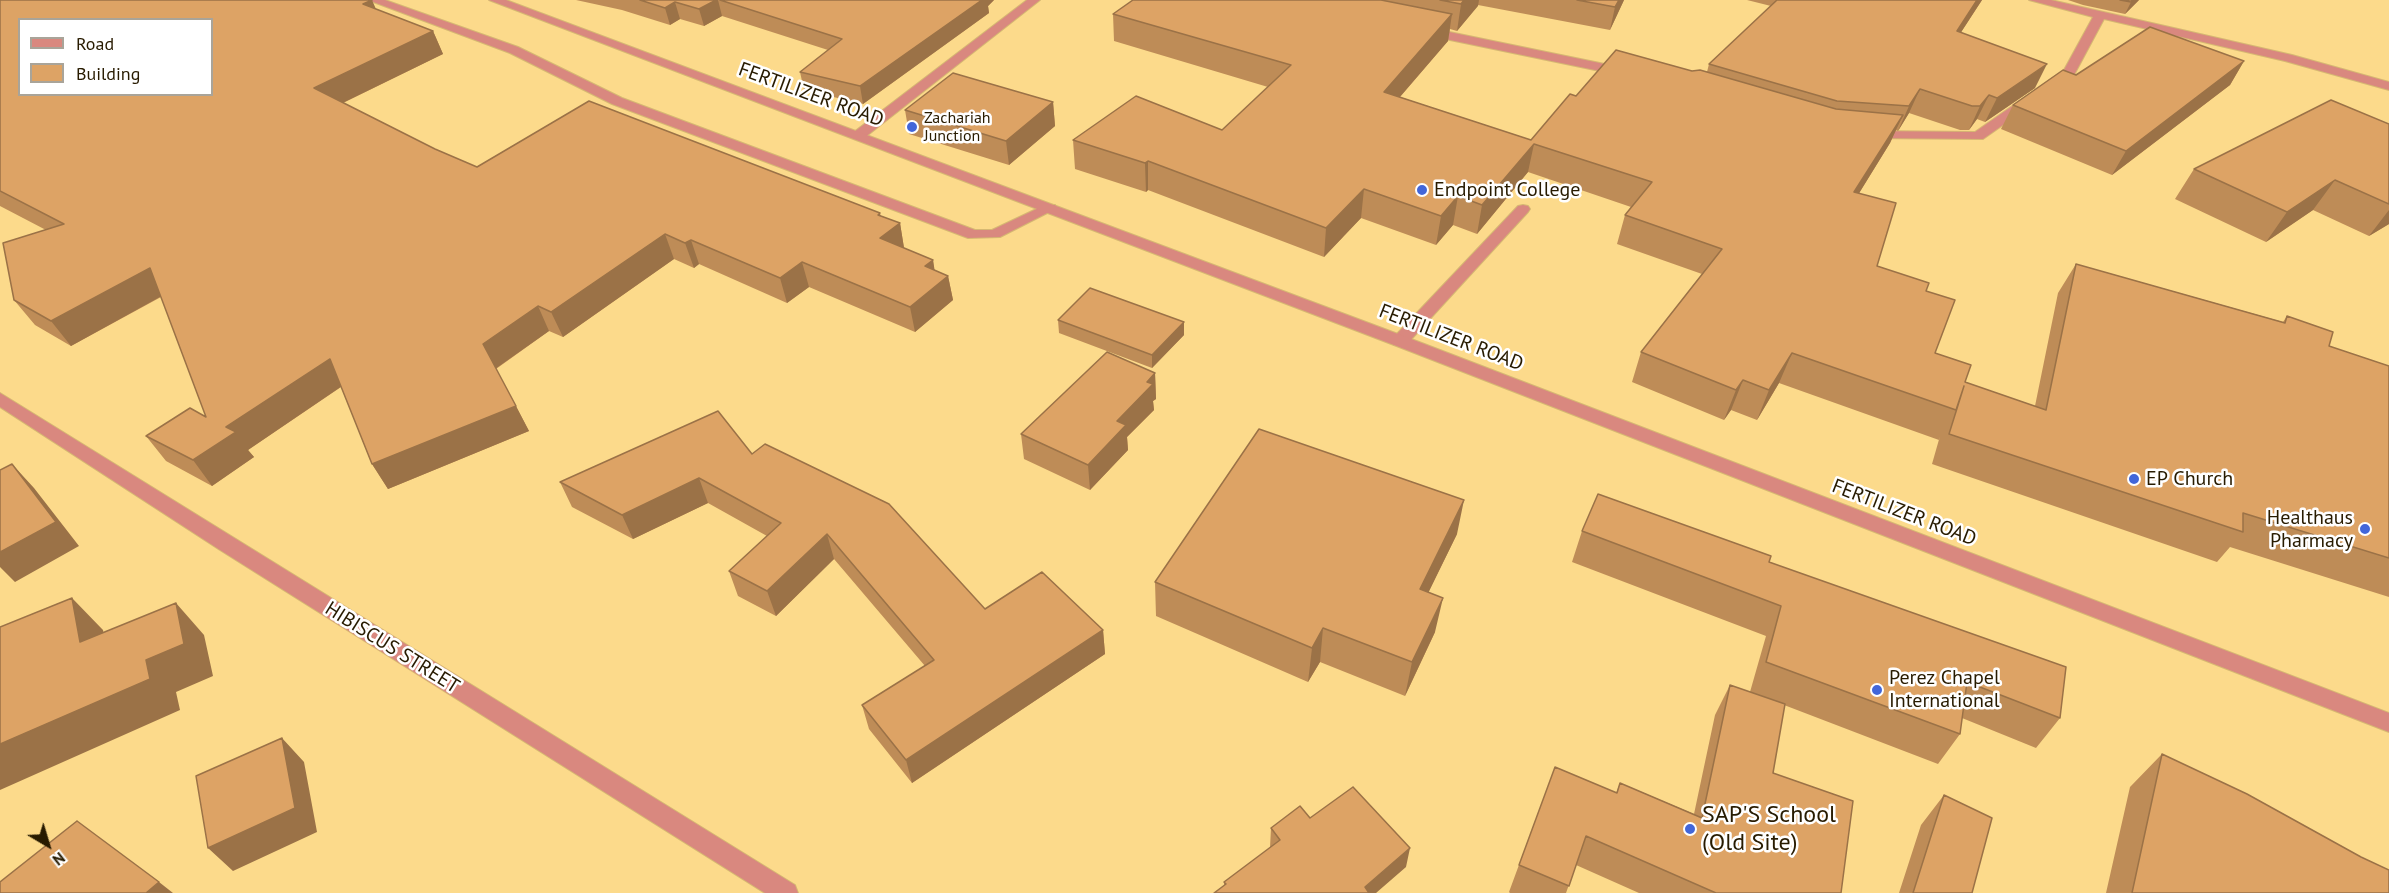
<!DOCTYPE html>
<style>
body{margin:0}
#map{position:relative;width:2389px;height:893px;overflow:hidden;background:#fcda8b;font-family:"PT Sans",sans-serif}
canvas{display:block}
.legend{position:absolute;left:18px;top:18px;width:195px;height:78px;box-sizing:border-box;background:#fff;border:2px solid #a9a499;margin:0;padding:8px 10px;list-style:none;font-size:18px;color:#281b00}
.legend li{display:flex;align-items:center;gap:12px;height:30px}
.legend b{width:30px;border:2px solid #a9a499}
.north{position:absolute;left:18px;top:815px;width:60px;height:60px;-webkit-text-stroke:4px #fff;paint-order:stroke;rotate:142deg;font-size:16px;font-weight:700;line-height:24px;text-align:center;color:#281b00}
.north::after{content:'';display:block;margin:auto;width:21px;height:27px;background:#281b00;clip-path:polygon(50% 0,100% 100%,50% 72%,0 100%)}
</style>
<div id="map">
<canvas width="2389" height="893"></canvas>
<ul class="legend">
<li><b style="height:8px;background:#d9887f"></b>Road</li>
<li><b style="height:16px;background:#dda365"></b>Building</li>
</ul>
<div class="north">N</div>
</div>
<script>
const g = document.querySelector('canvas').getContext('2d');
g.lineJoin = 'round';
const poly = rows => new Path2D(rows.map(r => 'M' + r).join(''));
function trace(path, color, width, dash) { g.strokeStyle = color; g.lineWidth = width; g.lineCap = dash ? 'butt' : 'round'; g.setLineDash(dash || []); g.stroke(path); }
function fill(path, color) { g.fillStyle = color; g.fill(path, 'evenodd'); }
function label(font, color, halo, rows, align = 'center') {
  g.font = font + ' "PT Sans",sans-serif'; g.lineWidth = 5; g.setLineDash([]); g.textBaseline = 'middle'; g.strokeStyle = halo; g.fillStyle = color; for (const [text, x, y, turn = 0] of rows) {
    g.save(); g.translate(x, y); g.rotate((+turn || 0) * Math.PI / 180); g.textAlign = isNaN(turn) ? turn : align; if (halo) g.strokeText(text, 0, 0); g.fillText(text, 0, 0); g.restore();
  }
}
const service = poly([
 [368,0,385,0,518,47,622,98,975,230,992,230,1045,205,1055,205,1057,208,1000,237,968,238,612,104,510,53,368,0],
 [1523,205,1528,206,1530,209,1528,212,1406,345,1394,345,1392,341,1394,337,1518,206,1523,205]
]);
const minor = poly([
 [1027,0,1040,0,864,138,854,138,854,132,1027,0],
 [2029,0,2051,0,2292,55,2389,82,2389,90,2285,61,2104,19,2074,75,1983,139,1866,138,1864,135,1871,131,1975,132,2064,70,2093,17,2029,0],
 [1425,27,1624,68,1630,72,1624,76,1421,34,1419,31,1425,27],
 [0,393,795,885,798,893,765,893,220,550,0,407,0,393]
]);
const tertiary = poly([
 [489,0,506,0,1406,337,2389,713,2389,732,1394,345,489,0]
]);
trace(service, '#d6b872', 2);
trace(minor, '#d6b872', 2);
trace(tertiary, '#d6b872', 2);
fill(service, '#d9887f');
fill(minor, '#d9887f');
fill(tertiary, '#d9887f');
fill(poly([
 [0,0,376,9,433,31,443,54,343,103,435,149,477,167,881,216,900,223,904,248,933,260,934,270,948,276,953,300,915,332,809,287,787,303,699,264,694,268,674,259,563,337,549,331,496,369,529,431,388,489,372,464,341,387,248,450,254,457,212,486,166,461,146,436,206,417,161,297,71,346,35,325,14,300,46,230,0,206],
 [576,0,994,0,988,6,989,13,863,104,804,90,800,72,828,50,722,16,704,26,680,19,670,25,622,10],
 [1133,0,1624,0,1610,30,1478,5,1457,31,1450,29,1448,41,1400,97,1531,140,1576,96,1692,71,1707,72,1709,64,1771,6,1747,0,1982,0,1961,32,2035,88,1985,122,1977,119,1969,130,1960,130,1909,113,1898,131,1896,130,1890,143,1859,193,1877,266,1926,291,1935,353,1965,382,2035,406,2058,293,2076,264,2283,322,2287,316,2329,346,2389,366,2389,597,2230,547,2217,562,1932,464,1940,436,1939,440,1779,383,1757,420,1731,410,1724,420,1632,382,1641,352,1702,274,1617,244,1625,215,1631,207,1528,172,1477,234,1453,225,1436,245,1361,218,1324,257,1148,190,1146,192,1075,169,1073,140,1222,130,1268,87,1114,41,1113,14],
 [2068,0,2139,0,2125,14,2083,5],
 [2244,61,2230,85,2112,175,2001,129,2013,105,2076,75],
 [1053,102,1055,126,1009,165,909,134,905,110],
 [2389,124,2389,224,2369,236,2313,210,2266,242,2175,199,2194,169],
 [1058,320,1184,335,1152,368,1059,333],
 [1155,373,1156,399,1153,401,1154,410,1127,437,1128,450,1090,490,1024,459,1021,434],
 [752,454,985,609,1103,630,1105,654,912,783,869,729,862,705,925,666,834,559,776,616,738,596,729,571,767,536,708,503,633,539,572,507,560,482],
 [1582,531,1769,562,2060,718,2036,748,1962,718,1960,734,1938,764,1784,705,1773,773,1841,893,1639,893,1576,865,1566,893,1510,893,1509,892,1555,767,1616,793,1620,783,1694,814,1715,715,1730,685,1750,692,1766,636,1572,562],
 [1457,534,1428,593,1435,632,1405,696,1320,662,1308,682,1156,616,1155,582],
 [2162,754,2389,893,2106,893,2130,787],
 [1944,795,1972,893,1899,893,1921,825],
 [1310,818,1406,867,1224,885,1224,882,1270,848,1271,828]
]), '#be8c57');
fill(poly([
 [372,0,382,23,363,4],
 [716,0,718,0,722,16,704,26,699,9],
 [980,0,994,0,988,6,989,13,863,104,860,86],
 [1464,0,1479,0,1478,6,1457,31,1461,4],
 [1619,0,1624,0,1610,30,1615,7],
 [1977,0,1982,0,1947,54,1957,31],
 [2133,0,2139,0,2125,14,2131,2],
 [675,2,680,19,670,25,665,8],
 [1452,14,1448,41,1380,120,1384,92],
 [433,31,443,54,326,111,314,88],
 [2244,61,2230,85,2112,175,2126,151],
 [2047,64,2035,88,1985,122,1997,98],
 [1920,89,1909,113,1898,131,1909,106],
 [1989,95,1977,119,1969,130,1980,106],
 [1053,102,1055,126,1009,165,1006,141],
 [1903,115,1890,143,1842,221,1854,192],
 [1534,144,1528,172,1477,234,1482,205],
 [1148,161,1148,190,1146,192,1145,163],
 [2335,180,2313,210,2266,242,2287,212],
 [1364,189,1361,218,1324,257,1326,228],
 [1458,196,1453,225,1436,245,1441,216],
 [2389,210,2389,224,2369,236],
 [880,213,884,235,900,223,904,248,880,238,878,215],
 [665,234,674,259,563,337,551,312],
 [691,240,699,264,694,268,685,243],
 [933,260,937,285,925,266],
 [802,262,809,287,787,303,780,278],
 [150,268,167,293,71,346,51,321],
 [948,276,953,300,915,332,910,307],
 [538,306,549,331,495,369,483,344],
 [1184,322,1184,335,1152,368,1152,355],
 [1792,353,1779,383,1757,420,1769,390],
 [330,359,345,384,248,450,254,457,212,486,193,460,226,427],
 [1155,373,1156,399,1153,401,1154,410,1127,437,1128,450,1090,490,1088,465,1117,421,1147,382],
 [1743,380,1731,410,1724,420,1736,390],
 [516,406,529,431,388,489,372,464],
 [12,464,34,488,79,546,15,582,0,567,0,552],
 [699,478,708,503,633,539,622,515],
 [1464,500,1457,534,1413,624,1420,589],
 [827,534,834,559,776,616,767,591],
 [72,598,103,630,111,674,80,642],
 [1443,598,1435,632,1405,696,1412,662],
 [176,603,204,635,213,676,176,692,180,710,0,790,0,744,146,660],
 [1323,628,1320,662,1308,682,1312,648],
 [1103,630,1105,654,912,783,906,760],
 [282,738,304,762,317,832,233,871,208,848],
 [1410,848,1406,867,1376,893,1364,893,1365,887],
 [159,882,173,893,146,893]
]), '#9b7247');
const building = poly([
 [0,0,372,0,363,4,433,31,314,88,435,149,477,167,589,101,880,213,878,215,900,223,880,238,933,260,925,266,948,276,910,307,802,262,780,278,691,240,685,243,665,234,551,312,538,306,483,344,516,406,372,464,330,359,226,427,236,432,193,460,146,436,190,408,206,417,150,268,51,321,14,300,3,243,64,224,0,191,0,0],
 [20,20,212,20,212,94,20,94,20,20],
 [640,0,716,0,699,9,675,2,665,8,640,0],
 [720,0,982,0,860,86,800,72,842,39,720,0],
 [1133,0,1381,0,1452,14,1384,92,1531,140,1570,94,1576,96,1616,50,1692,71,1700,70,1836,109,1903,115,1854,192,1896,203,1877,266,1929,283,1926,291,1955,300,1935,353,1971,365,1965,382,2046,410,2076,264,2285,323,2287,316,2333,332,2329,346,2389,366,2389,558,2243,513,2243,532,1949,434,1964,386,1956,410,1792,353,1769,390,1743,380,1736,390,1641,352,1722,249,1625,215,1652,182,1534,144,1482,205,1458,196,1441,216,1364,189,1326,228,1148,161,1145,163,1073,140,1136,96,1222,130,1291,65,1113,14,1133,0],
 [1440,0,1464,0,1461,4,1440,0],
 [1577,0,1619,0,1615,7,1577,0],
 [1777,0,1977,0,1957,31,2047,64,1997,98,1989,95,1980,106,1972,106,1920,89,1909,106,1837,101,1709,64,1777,0],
 [2120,0,2133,0,2131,2,2120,0],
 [2150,27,2244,61,2126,151,2013,105,2063,70,2076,75,2150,27],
 [953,73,1053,102,1006,141,905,110,953,73],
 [2331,100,2389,124,2389,204,2335,180,2287,212,2194,169,2331,100],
 [1090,288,1184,322,1152,355,1058,320,1090,288],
 [1107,352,1155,373,1147,382,1153,384,1117,421,1126,425,1088,465,1021,434,1107,352],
 [718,411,752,454,765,444,889,504,985,609,1042,572,1103,630,906,760,862,705,934,660,827,534,767,591,729,571,781,523,699,478,622,515,560,482,718,411],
 [1259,429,1464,500,1420,589,1443,598,1412,662,1323,628,1312,648,1155,582,1259,429],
 [12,464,56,522,0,552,0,470,12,464],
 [1598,494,1771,556,1769,562,2066,667,2060,718,1967,682,1960,734,1766,662,1781,606,1582,531,1598,494],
 [72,598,80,642,176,603,184,644,146,660,150,679,0,744,0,627,72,598],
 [1730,685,1785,704,1773,773,1853,801,1841,893,1716,893,1586,836,1569,886,1519,865,1555,767,1617,793,1620,783,1702,818,1730,685],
 [282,738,295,808,208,848,196,776,282,738],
 [2162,754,2247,794,2361,857,2389,870,2389,893,2132,893,2162,754],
 [1353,787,1410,848,1365,887,1369,893,1214,893,1226,884,1224,882,1280,840,1271,828,1300,806,1310,818,1353,787],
 [1944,795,1992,818,1972,893,1913,893,1944,795],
 [77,821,159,882,146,893,0,893,0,882,77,821]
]);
fill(building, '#dda365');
trace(building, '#9b7247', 1.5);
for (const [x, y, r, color] of [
 [912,127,6,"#4266d9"],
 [1422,190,6,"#4266d9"],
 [2134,479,6,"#4266d9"],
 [2365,529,6,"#4266d9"],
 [1877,690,6,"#4266d9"],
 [1690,829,6,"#4266d9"]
]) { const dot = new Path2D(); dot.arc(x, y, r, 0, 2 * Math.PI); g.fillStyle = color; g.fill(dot); trace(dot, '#fff', 2); }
label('16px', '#281b00', '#fff', [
 ["Zachariah",924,118],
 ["Junction",924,136]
], 'left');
label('20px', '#281b00', '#fff', [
 ["FERTILIZER ROAD",811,95,20],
 ["FERTILIZER ROAD",1451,338,21],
 ["FERTILIZER ROAD",1904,513,21],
 ["HIBISCUS STREET",392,648,32]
]);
label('20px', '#281b00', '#fff', [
 ["Endpoint College",1434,190],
 ["EP Church",2146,479],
 ["Healthaus",2353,518,"right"],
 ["Pharmacy",2353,541,"right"],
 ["Perez Chapel",1889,678],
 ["International",1889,701]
], 'left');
label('24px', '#281b00', '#fff', [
 ["SAP'S School",1702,815],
 ["(Old Site)",1702,843]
], 'left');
</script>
